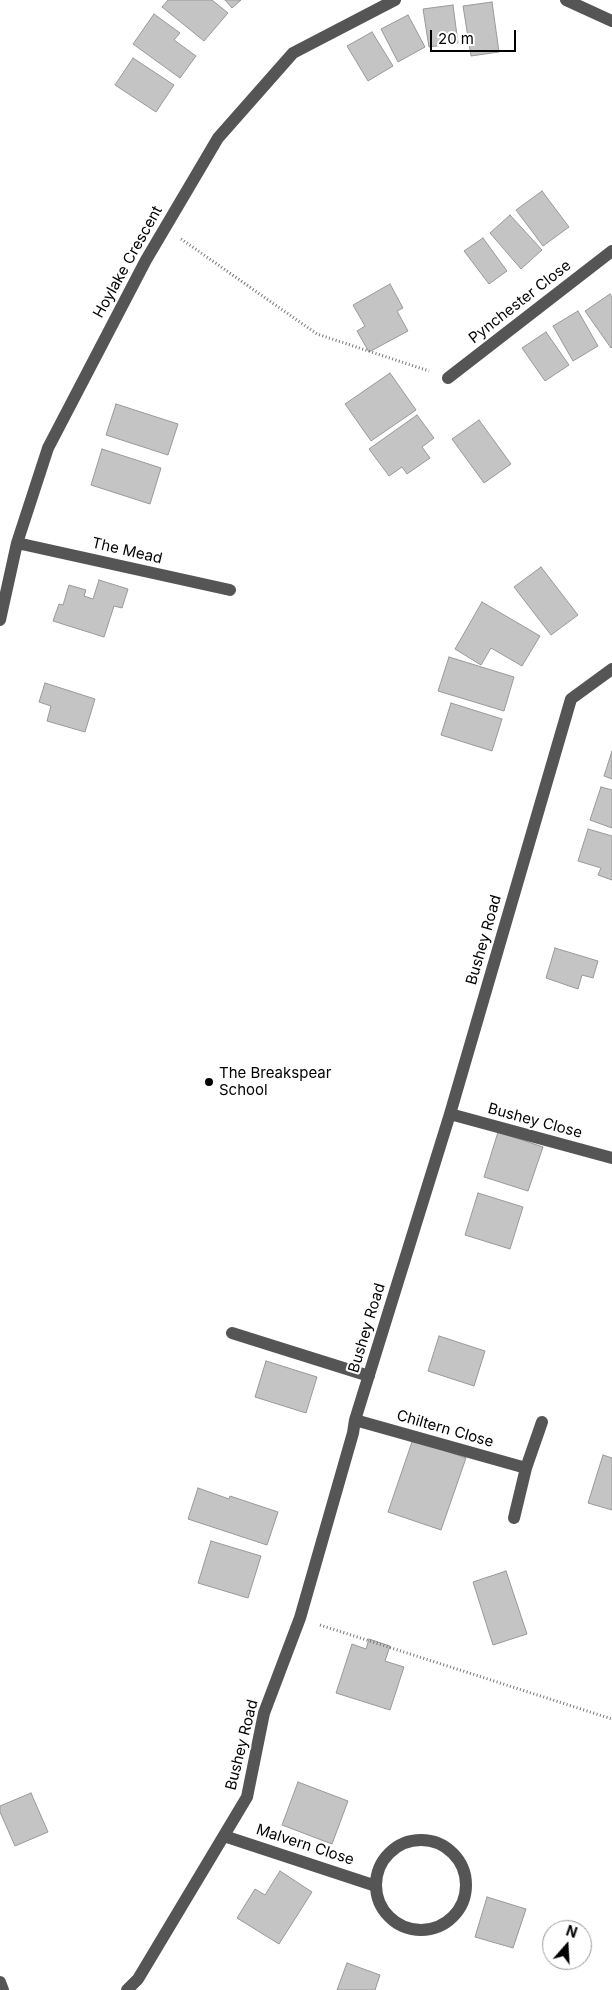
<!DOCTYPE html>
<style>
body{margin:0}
#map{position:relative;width:612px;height:1990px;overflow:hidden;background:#fff;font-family:Inter,sans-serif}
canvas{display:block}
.north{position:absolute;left:542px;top:1920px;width:50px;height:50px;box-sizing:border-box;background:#fff;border:1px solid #999;border-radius:50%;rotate:19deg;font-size:14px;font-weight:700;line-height:20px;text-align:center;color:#000}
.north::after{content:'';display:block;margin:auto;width:18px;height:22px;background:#000;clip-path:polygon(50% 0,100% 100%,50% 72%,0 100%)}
.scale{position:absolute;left:430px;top:30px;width:86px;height:22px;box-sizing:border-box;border:2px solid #000;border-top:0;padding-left:6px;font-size:15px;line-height:18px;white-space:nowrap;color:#000;-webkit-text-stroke:4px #fff;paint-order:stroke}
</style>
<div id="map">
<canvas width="612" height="1990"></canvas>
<div class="north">N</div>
<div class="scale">20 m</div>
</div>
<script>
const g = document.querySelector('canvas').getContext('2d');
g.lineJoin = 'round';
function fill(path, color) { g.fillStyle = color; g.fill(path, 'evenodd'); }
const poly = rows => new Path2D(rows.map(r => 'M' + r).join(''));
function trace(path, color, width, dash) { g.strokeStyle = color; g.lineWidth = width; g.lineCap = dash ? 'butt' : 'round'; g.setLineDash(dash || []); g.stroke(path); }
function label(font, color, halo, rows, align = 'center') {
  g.font = font + ' Inter,sans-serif'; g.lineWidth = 4; g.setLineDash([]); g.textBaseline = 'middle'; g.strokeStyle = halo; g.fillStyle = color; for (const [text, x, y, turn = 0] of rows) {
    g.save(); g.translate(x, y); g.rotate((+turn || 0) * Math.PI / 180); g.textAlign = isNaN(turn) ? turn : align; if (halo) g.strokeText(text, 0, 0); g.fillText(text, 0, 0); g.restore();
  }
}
const building = poly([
 [168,0,212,0,228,13,204,41,162,7,168,0],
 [225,0,241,0,232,8,225,0],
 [492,2,499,52,471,56,463,6,492,2],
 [453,5,458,43,429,47,423,9,453,5],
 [154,14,180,33,174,40,196,56,180,78,133,44,154,14],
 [408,15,425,47,398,62,381,29,408,15],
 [372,32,393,66,368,81,347,46,372,32],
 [133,58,174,85,156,112,115,85,133,58],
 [542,191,569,227,543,246,516,210,542,191],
 [510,215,542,250,521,269,490,233,510,215],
 [483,238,507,271,489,284,464,251,483,238],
 [390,284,403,308,397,311,408,331,369,352,357,331,365,326,353,305,390,284],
 [610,294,612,297,612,347,611,348,585,311,610,294],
 [578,311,598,346,573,361,553,326,578,311],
 [546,332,569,365,545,381,522,348,546,332],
 [390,373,416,410,371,441,345,404,390,373],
 [116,404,178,424,168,455,106,435,116,404],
 [417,415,434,438,422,447,430,458,407,474,402,467,389,476,369,449,417,415],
 [479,420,511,464,484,483,452,439,479,420],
 [102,449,161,468,150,504,91,485,102,449],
 [541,567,578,615,551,635,514,587,541,567],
 [99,580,128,589,122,608,114,606,104,637,53,621,59,604,63,605,69,585,86,590,84,596,93,599,99,580],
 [482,602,540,636,522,666,491,648,481,665,455,649,482,602],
 [449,657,514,677,504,711,438,691,449,657],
 [45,683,95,699,85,732,47,721,51,706,39,702,45,683],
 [451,703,502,719,492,751,441,735,451,703],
 [612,751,612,779,604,776,612,751],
 [601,787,612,790,612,828,590,820,601,787],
 [588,829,612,836,612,880,598,875,601,868,578,861,588,829],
 [555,948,598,961,593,978,582,975,578,989,546,978,555,948],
 [498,1132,543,1147,528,1191,484,1177,498,1132],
 [478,1193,523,1207,510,1249,465,1235,478,1193],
 [439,1336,485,1351,474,1386,428,1371,439,1336],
 [266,1361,317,1377,306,1413,255,1397,266,1361],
 [413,1439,466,1458,441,1530,388,1512,413,1439],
 [603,1455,612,1458,612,1510,588,1503,603,1455],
 [198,1488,229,1499,230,1496,278,1512,267,1545,188,1519,198,1488],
 [211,1541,261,1556,248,1598,198,1583,211,1541],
 [506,1571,527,1634,493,1645,473,1582,506,1571],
 [369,1639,390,1646,385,1661,404,1667,390,1710,336,1693,352,1644,366,1649,369,1639],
 [298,1782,348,1801,332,1844,282,1825,298,1782],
 [31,1793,48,1832,15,1846,0,1812,0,1806,31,1793],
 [280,1871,312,1892,279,1944,237,1918,255,1889,265,1895,280,1871],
 [487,1897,526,1909,513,1948,475,1937,487,1897],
 [347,1963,380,1975,375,1990,337,1990,347,1963]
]);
fill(building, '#c4c4c4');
trace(building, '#999', 1);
trace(poly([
 [181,239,317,334,429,371],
 [320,1625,612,1719]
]), '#777', 3, [1, 2.5]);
trace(poly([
 [566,0,612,21],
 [448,378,612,251],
 [17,543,230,590],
 [0,620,17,543,48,448,146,260,218,138,293,53,395,0],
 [450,1114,612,1158],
 [232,1333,369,1376],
 [355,1420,526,1468],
 [514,1518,526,1468,542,1422],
 [224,1836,376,1886],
 '376 1885a45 45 0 1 1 90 0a45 45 0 1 1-90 0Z',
 [0,1982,3,1990],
 [127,1990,138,1979,247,1797,264,1713,300,1618,353,1433,355,1420,450,1114,571,699,612,669]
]), '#555', 12);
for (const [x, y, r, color] of [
 [209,1082,5,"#000"]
]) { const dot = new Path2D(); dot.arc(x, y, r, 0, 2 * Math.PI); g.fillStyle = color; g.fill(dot); trace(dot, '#fff', 2); }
label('15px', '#000', '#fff', [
 ["Hoylake Crescent",128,262,-61],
 ["Pynchester Close",520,302,-38],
 ["The Mead",127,551,13],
 ["Bushey Road",484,940,-74],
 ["Bushey Close",535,1121,15],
 ["Bushey Road",367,1328,-73],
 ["Chiltern Close",445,1429,16],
 ["Bushey Road",242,1745,-76],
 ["Malvern Close",305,1845,18]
]);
label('15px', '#000', '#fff', [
 ["The Breakspear",219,1073],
 ["School",219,1090]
], 'left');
</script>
